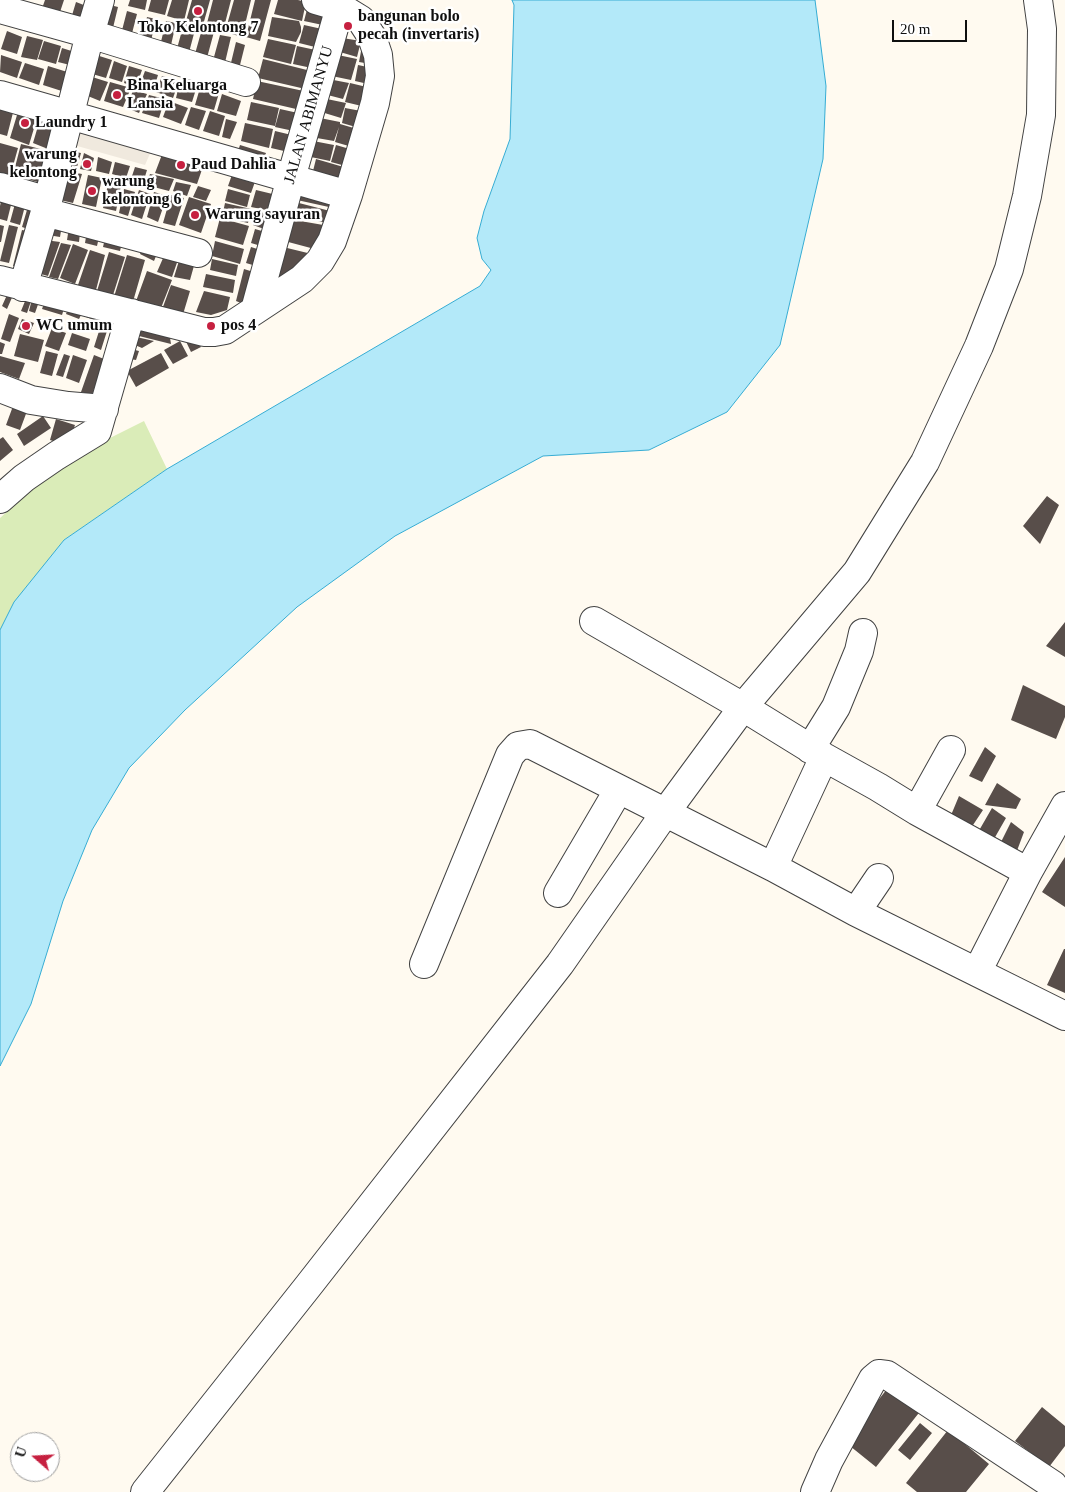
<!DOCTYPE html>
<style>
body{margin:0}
#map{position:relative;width:1065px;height:1492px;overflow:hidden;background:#fffaf0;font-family:Georgia,serif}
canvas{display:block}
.north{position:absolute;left:10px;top:1432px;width:50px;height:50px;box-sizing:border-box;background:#fff;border:1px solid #9f9f9f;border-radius:50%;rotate:289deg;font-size:14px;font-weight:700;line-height:20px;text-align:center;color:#0f0f0f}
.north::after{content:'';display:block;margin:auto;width:18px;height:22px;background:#c62040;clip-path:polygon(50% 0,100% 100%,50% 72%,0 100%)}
.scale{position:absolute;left:892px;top:20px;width:75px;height:22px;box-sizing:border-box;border:2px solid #0f0f0f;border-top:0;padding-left:6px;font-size:15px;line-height:18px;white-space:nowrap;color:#0f0f0f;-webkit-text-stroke:4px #fff;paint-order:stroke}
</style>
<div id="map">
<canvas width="1065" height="1492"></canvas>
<div class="north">U</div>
<div class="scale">20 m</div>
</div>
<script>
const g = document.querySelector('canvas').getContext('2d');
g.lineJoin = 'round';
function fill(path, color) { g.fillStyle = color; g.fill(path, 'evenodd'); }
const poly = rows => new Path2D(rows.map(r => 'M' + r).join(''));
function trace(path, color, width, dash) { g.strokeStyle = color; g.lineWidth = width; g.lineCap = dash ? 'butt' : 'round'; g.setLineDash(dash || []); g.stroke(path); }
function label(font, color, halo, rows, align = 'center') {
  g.font = font + ' Georgia,serif'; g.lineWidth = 5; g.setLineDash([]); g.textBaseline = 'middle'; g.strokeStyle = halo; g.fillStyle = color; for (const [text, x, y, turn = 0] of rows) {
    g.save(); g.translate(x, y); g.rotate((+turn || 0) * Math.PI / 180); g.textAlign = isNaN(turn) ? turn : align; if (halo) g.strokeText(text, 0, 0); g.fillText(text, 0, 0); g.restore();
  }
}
fill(poly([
 [144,421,167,469,64,540,0,630,0,518,38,484,108,439]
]), '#daecb8');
fill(poly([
 [69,115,156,140,145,165,63,142]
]), '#f0e9de');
const water = poly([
 [512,0,815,0,826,86,823,159,780,345,727,412,649,450,543,456,395,536,297,607,185,710,129,768,92,830,63,901,31,1004,0,1066,0,630,14,602,64,540,167,469,480,286,491,270,482,259,477,238,484,211,510,139,514,5,512,0]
]);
fill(water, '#b3e9f9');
trace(water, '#36acd3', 1);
fill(poly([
 [45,0,64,0,57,21,39,17],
 [130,0,147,0,145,10,128,6],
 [151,0,169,0,165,15,148,11],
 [172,0,189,0,184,21,167,16],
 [192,0,210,0,203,25,186,21],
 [213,0,231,0,223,31,206,27],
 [234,0,251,0,242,37,225,32],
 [255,0,271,0,260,41,246,37],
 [278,0,298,0,306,2,302,21,274,14],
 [76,2,89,7,83,26,70,22],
 [309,2,336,9,332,27,304,21],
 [110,5,118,7,112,32,103,29],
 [127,11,137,14,130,41,120,38],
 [147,17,156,19,150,45,141,42],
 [272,17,299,21,301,27,301,32,296,42,268,36],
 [166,21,176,23,169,54,159,50],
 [184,23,196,26,187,60,175,56],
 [304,25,331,31,327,50,299,43],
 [202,29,214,32,205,65,193,61],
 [7,31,22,37,17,54,1,49],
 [220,35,231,37,223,71,211,68],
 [27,36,43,40,37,60,21,57],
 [336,37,361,41,357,57,333,50],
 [268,39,296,45,291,64,263,57],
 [44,41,61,46,56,64,38,59],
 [236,42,245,45,238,73,229,71],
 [297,46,325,52,321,70,293,64],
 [362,46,377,65,359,62],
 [62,48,81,54,78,67,58,62],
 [93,54,112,60,106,78,89,73],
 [333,54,357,59,351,80,327,75],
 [1,55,22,62,17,78,0,72],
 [263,59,319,73,314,91,258,78],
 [114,61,127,66,122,82,109,78],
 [25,63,44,69,39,85,19,78],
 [358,65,377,69,377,86,355,81],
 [48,66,77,75,71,94,43,85],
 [129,66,142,70,136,87,124,83],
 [145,71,158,75,153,91,139,87],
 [89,76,108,82,100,101,83,94],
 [162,76,179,81,173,98,156,92],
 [323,78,349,83,343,99,320,93],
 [180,81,197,86,192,102,176,98],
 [257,81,313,93,309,112,253,99],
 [110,82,131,88,123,107,104,101],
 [350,83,375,89,370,108,345,102],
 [200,88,219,93,214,110,195,105],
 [133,90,147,94,139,113,127,108],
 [222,94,241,101,236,116,217,111],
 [149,95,165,99,159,118,142,113],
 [0,98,16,101,7,136,0,134],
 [322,98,346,103,341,118,318,111],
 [169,101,188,108,181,124,163,117],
 [21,102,40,108,29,145,10,138],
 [251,102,279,108,275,126,247,120],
 [191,107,206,111,199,130,185,125],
 [345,108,372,113,366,130,342,123],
 [43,109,66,117,53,151,33,143],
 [280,109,307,115,303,133,275,127],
 [210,111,225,116,219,136,203,131],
 [315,117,340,122,340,124,364,131,359,149,335,142,339,127,334,141,311,137],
 [226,119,237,122,230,139,222,137],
 [245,123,273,129,269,148,241,141],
 [275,131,300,137,297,154,271,148],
 [308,140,334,145,330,161,306,156],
 [0,143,18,148,8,184,0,180],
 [21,144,56,153,48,185,13,175],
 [166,144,206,158,197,184,155,173],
 [240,145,266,153,261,168,235,160],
 [336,145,360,152,353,168,331,162],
 [70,151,81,153,77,167,66,164],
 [84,153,94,158,91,171,80,169],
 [98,157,112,162,109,174,96,171],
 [316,159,347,168,343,183,312,175],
 [115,162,130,166,126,178,112,174],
 [135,167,147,170,143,183,131,179],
 [66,171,82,174,73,203,60,200],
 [233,172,256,179,251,193,228,186],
 [150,174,174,179,169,191,146,185],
 [88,175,102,178,96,207,82,204],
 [176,182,191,185,187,196,173,191],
 [108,184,121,186,116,211,103,208],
 [300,185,338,209,297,200],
 [198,186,211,190,206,201,193,197],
 [124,189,135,192,128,216,119,213],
 [228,189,250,195,247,207,225,201],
 [139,190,150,194,142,219,131,215],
 [256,190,285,197,281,213,251,207],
 [154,192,167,196,158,222,147,217],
 [171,195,184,198,175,226,163,223],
 [2,196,12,201,7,221,0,219,0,206],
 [189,197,211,204,201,233,179,225],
 [16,200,25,206,20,225,10,222],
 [295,202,334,212,332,224,290,215],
 [29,203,40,207,31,230,22,227],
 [225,203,251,209,248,223,222,217],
 [258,211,279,219,275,233,253,225],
 [220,218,249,226,243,245,215,237],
 [283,218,329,226,322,251,277,239],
 [63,219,60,237,48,235],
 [70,221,81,223,79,242,67,240],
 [0,225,4,226,1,242,0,242],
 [9,225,18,227,9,263,0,261],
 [88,225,101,228,97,246,85,243],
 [255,229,276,235,271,249,251,243],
 [22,230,32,232,23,268,13,266],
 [107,230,124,234,120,251,103,247],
 [45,240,60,242,48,276,37,273],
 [145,240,161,244,154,261,140,254],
 [215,241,244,249,240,264,212,256],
 [61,243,71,245,58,279,49,277],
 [73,244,88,250,75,284,60,278],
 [251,247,270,253,266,269,246,263],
 [283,247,320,256,280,292,276,275],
 [167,249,181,251,172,277,157,272],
 [90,250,105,255,96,290,78,285],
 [182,251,197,255,190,280,174,277],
 [109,252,125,257,113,295,97,291],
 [127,255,145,260,132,305,113,300],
 [212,259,238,265,236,276,210,270],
 [244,269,263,275,257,300,241,303,236,301],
 [147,271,172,280,159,313,135,304],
 [206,274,235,280,233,293,203,287],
 [171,285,190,291,181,321,160,315],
 [11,286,17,286,7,309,2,306],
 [30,289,42,293,35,313,29,311,33,295,27,313,21,311],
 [204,291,230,297,227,310,211,315,196,312],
 [48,293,67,299,62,315,42,309],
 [71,301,85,307,79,319,66,314],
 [91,305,109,311,116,328,86,317],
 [9,314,19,318,10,342,1,339],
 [136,317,168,325,171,344,131,334],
 [22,319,34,323,29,334,18,329],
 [52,328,66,333,59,351,45,346],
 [100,328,107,331,101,350,94,347],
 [180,329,192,332,201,347,191,352],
 [72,333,90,339,86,351,68,345],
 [20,334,44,340,38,362,14,356],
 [132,336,154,341,142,348,130,343],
 [180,341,188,356,173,364,164,350],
 [0,342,5,344,2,354,0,354],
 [127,348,139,351,136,360,124,358],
 [46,351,58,354,52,376,40,373],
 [161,353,169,368,136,387,127,371],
 [64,354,70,356,63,377,56,375],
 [73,355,87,360,79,383,66,378],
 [94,355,104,359,92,395,81,392],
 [0,356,25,363,19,379,0,372],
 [16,398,30,403,20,430,6,425],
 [43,416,51,428,24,446,17,434],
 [56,419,75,425,68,446,50,440],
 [3,437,13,450,0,461,0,439],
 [1047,496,1059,505,1040,544,1023,526],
 [1065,622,1065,657,1046,646],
 [1023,685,1065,706,1065,717,1056,739,1011,720],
 [985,747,996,756,982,782,969,776],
 [997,783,1021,799,1016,809,985,805],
 [959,796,983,810,969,831,949,820],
 [992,808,1006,818,990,846,977,834],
 [1011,822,1024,832,1015,856,999,846],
 [1065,857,1065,907,1042,892],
 [1064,949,1065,949,1065,993,1047,985],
 [891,1384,922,1409,876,1467,845,1442],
 [1042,1407,1065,1426,1065,1446,1049,1467,1015,1441],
 [920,1423,932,1433,910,1460,898,1450],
 [948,1430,989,1464,966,1492,917,1492,906,1483]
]), '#584e4a');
const minor = poly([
 [0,9,90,34,246,82],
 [0,95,348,195],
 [0,187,48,201],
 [45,212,198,253],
 [0,280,204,332,214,332,225,330,302,279,320,261,332,241,348,195,375,103,380,76,378,55,372,37,361,20,340,7,316,0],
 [23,287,45,212,90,34,100,0],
 [255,310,291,178,340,7],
 [0,388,31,400,68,406,104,409],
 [0,499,24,478,56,456,97,431,131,313],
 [594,621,743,707,824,757,878,787,917,811,1028,872],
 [810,749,836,707,859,651,863,633],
 [917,811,951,750],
 [773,867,824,757],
 [558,893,619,789],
 [856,912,879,878],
 [424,964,510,755,518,746,530,744,773,867,856,912,1065,1016],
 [977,972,1028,872,1065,806],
 [145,1492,309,1285,560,964,665,813,743,707,857,572,925,462,979,346,1009,269,1027,196,1041,115,1042,29,1038,0],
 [815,1492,829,1460,873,1379,879,1374,887,1375,1053,1485]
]);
trace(minor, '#424242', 30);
trace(minor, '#fff', 28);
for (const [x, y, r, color] of [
 [198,11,5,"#c62040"],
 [348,26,5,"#c62040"],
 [117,95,5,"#c62040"],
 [25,123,5,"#c62040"],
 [87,164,5,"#c62040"],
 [181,165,5,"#c62040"],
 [92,191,5,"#c62040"],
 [195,215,5,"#c62040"],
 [26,326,5,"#c62040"],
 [211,326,5,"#c62040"]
]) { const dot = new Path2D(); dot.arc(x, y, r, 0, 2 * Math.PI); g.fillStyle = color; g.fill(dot); trace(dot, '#fff', 2); }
label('bold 16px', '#0f0f0f', '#fff', [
 ["bangunan bolo",358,17],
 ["pecah (invertaris)",358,35],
 ["Toko Kelontong 7",198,28,"center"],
 ["Bina Keluarga",127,86],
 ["Lansia",127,104],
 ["Laundry 1",35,123],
 ["warung",77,155,"right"],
 ["kelontong",77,173,"right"],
 ["Paud Dahlia",191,165],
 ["warung",102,182],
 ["kelontong 6",102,200],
 ["Warung sayuran",205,215],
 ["WC umum",36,326],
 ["pos 4",221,326]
], 'left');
label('16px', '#0f0f0f', '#fff', [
 ["JALAN ABIMANYU",309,115,-74]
]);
</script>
